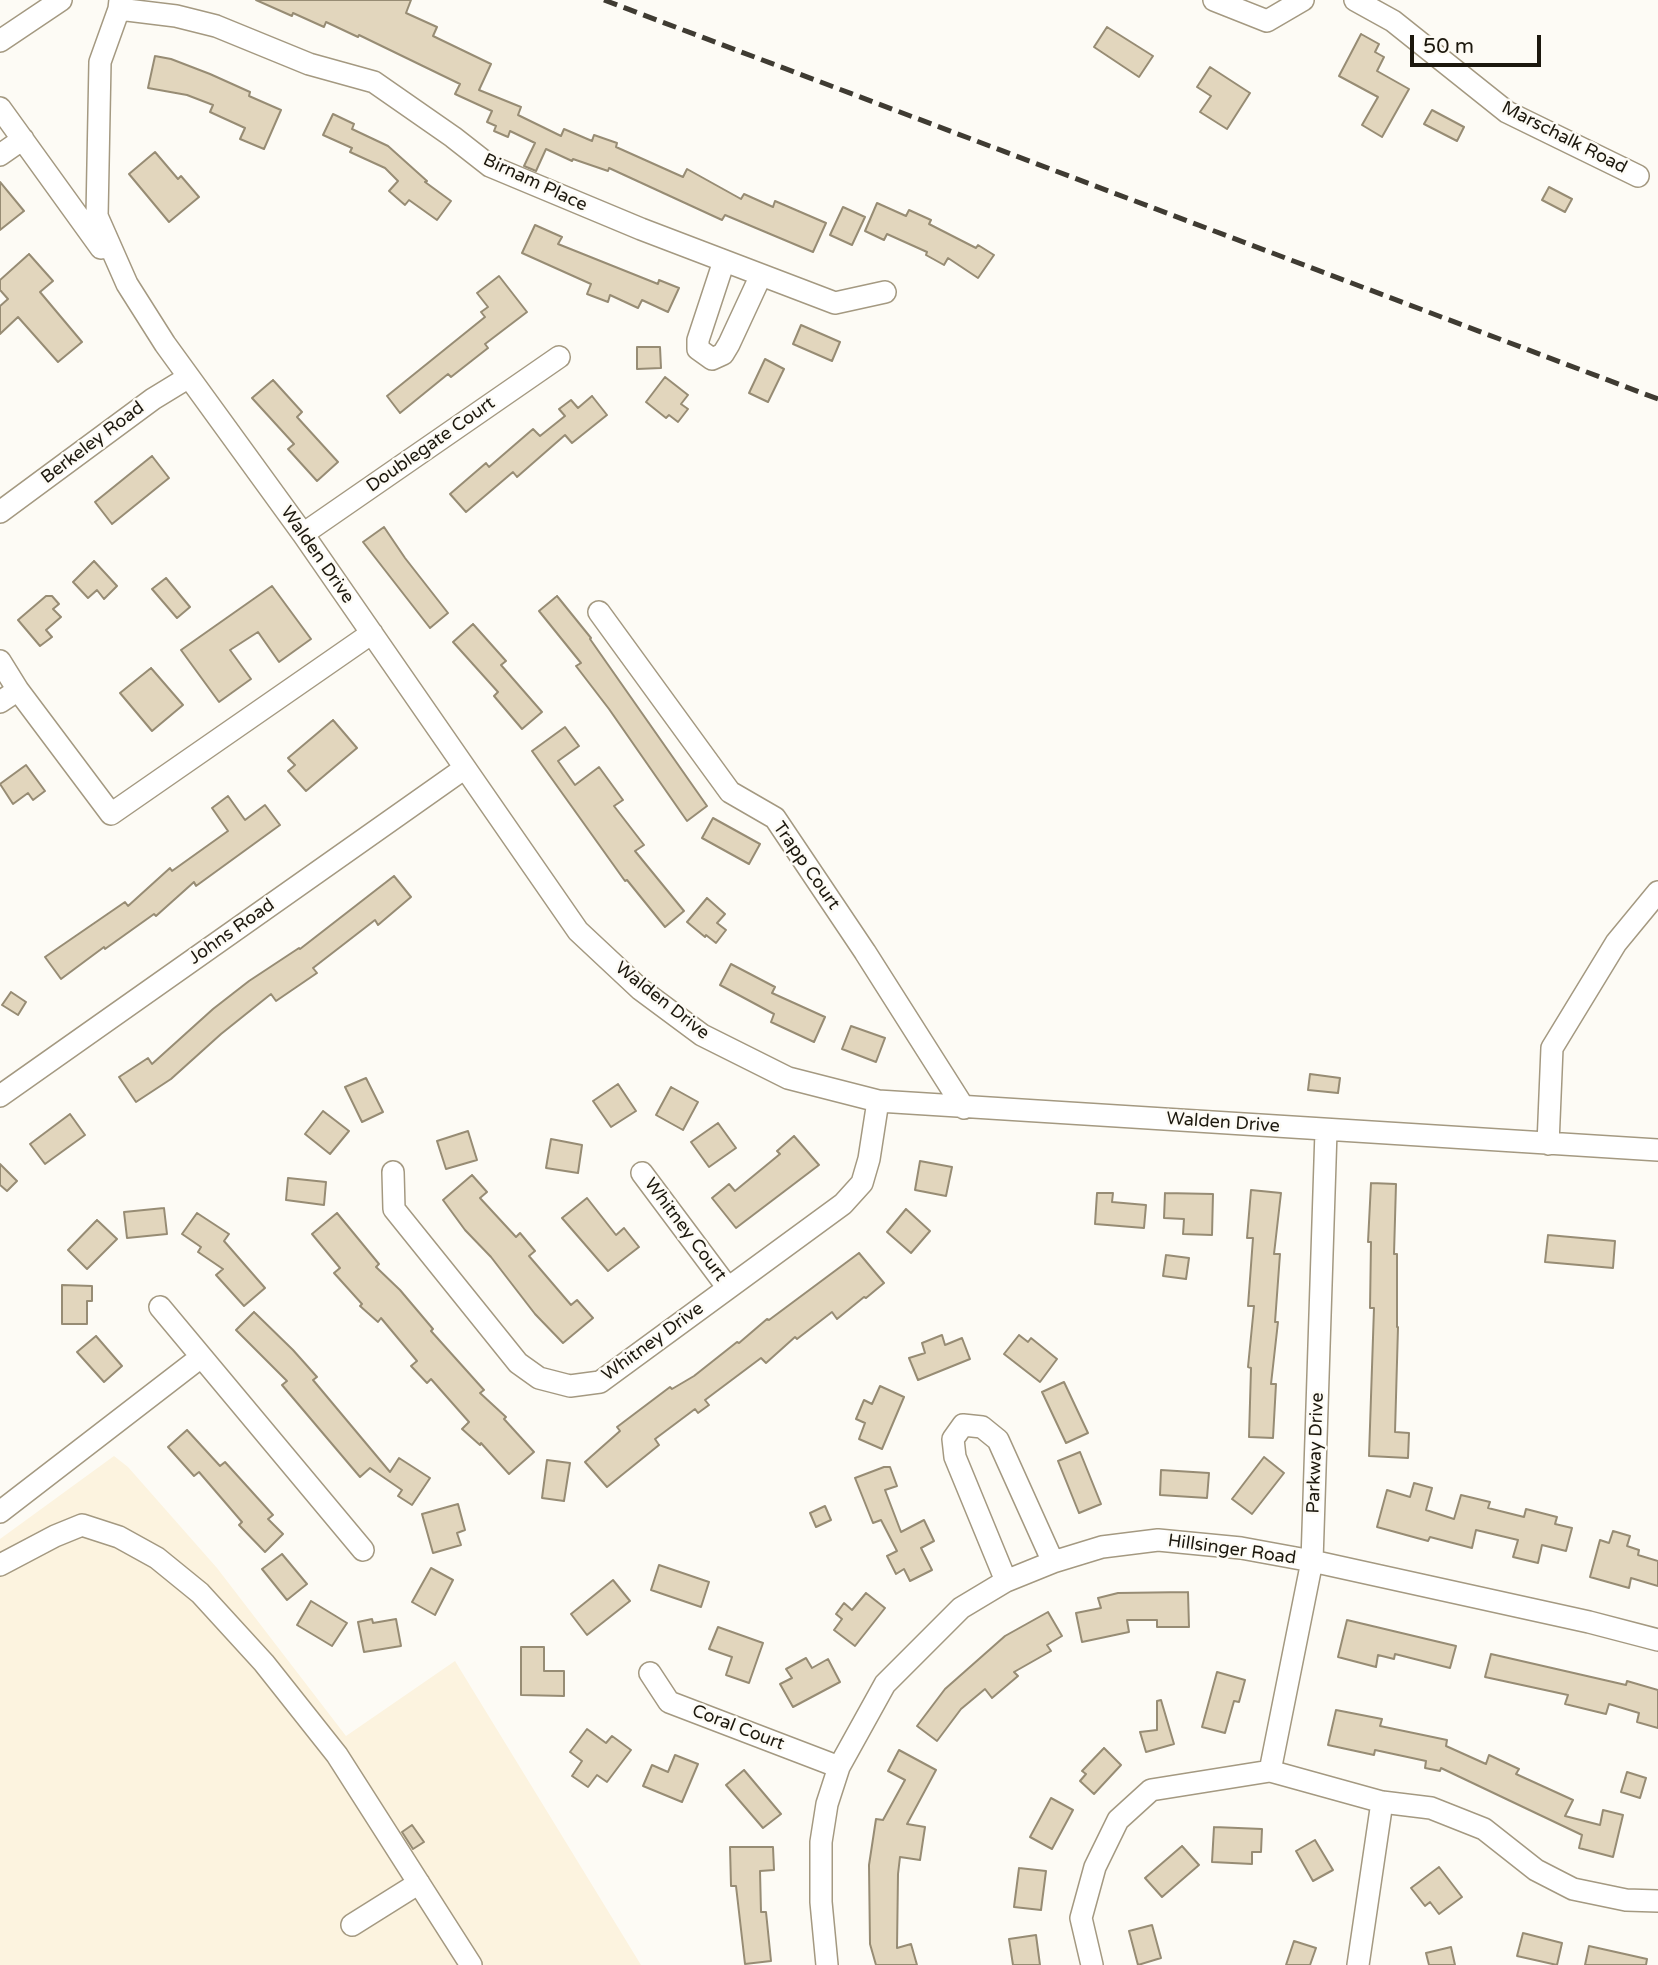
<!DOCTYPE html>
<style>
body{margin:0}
#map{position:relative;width:1658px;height:1965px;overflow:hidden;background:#fdfbf5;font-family:"Varela Round",sans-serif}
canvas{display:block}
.scale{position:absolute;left:1410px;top:35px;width:131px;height:32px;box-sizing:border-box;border:4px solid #1c180e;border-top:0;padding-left:9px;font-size:21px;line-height:24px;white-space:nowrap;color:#1c180e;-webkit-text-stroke:5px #fdfbf5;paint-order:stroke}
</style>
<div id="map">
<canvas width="1658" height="1965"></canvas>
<div class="scale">50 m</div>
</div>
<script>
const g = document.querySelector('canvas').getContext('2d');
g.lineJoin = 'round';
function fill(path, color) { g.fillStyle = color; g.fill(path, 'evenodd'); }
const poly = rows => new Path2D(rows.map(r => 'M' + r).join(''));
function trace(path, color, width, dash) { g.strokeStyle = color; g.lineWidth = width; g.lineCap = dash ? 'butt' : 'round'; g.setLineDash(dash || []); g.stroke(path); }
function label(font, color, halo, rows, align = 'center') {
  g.font = font + ' "Varela Round",sans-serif'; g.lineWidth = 5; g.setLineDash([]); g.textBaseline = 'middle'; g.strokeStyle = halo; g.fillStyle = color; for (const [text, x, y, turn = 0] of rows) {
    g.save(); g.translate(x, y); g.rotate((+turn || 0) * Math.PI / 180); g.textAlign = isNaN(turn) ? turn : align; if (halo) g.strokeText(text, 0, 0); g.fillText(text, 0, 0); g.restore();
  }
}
fill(poly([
 [114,1456,128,1467,217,1568,346,1736,455,1661,641,1965,0,1965,0,1539]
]), '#fcf3df');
const building = poly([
 [256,0,411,0,406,13,437,27,433,36,491,64,479,90,521,107,518,115,561,136,564,129,592,141,594,135,617,143,616,147,683,177,687,169,741,199,744,194,773,207,775,201,826,223,813,252,725,215,722,220,609,168,608,171,573,159,572,161,546,149,536,171,524,166,535,143,510,131,508,137,494,131,496,126,487,122,492,111,455,94,460,84,359,35,358,37,326,22,324,27,293,13,292,16,256,0],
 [1107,27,1153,56,1139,77,1094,47,1107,27],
 [1361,34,1379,44,1375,52,1384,57,1377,71,1409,89,1382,137,1362,125,1378,97,1339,76,1361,34],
 [155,56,171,59,210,74,250,92,249,96,281,110,264,149,240,139,245,128,210,112,213,105,187,95,148,88,155,56],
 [1210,67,1250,93,1227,129,1200,112,1211,96,1197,87,1210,67],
 [1432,110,1464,127,1457,141,1424,124,1432,110],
 [333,114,354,124,352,129,388,146,427,181,425,182,451,201,437,220,409,200,405,205,389,191,398,181,385,168,350,152,352,148,323,135,333,114],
 [155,152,178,179,181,176,199,197,169,222,129,174,155,152],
 [0,182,24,211,0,230,0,182],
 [1549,187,1572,199,1565,212,1542,200,1549,187],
 [877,203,906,216,909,210,931,220,929,224,976,248,978,245,994,255,978,278,948,258,944,265,926,255,927,252,887,234,884,240,865,231,877,203],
 [843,207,865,217,852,245,830,235,843,207],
 [535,225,562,237,558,244,658,284,659,280,679,288,668,312,642,300,638,308,610,295,608,302,587,294,591,284,522,253,535,225],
 [29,254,53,281,40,292,82,342,58,362,18,317,0,334,0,306,8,299,0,290,0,280,29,254],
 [499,276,527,312,485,344,488,348,451,377,448,374,400,413,387,396,485,317,481,312,488,307,477,293,499,276],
 [801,325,840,342,832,361,793,344,801,325],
 [637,347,660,347,661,368,637,369,637,347],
 [765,359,784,369,768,402,749,393,765,359],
 [665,377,688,395,681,404,688,409,678,422,669,415,666,418,646,402,665,377],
 [273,380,302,412,297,417,338,462,317,481,288,449,294,444,252,398,273,380],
 [592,396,607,415,572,443,565,435,517,477,513,472,466,512,450,494,486,463,489,467,533,429,540,436,565,416,559,409,571,400,578,408,592,396],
 [152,456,169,478,112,524,95,502,152,456],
 [384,527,405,558,448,613,430,628,363,542,384,527],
 [94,561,117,586,104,599,97,590,88,598,73,582,94,561],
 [166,578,190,607,177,618,152,589,166,578],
 [272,586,311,639,279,662,258,632,230,650,251,679,219,702,181,650,272,586],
 [46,596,52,596,59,604,53,609,61,617,46,630,52,637,40,646,18,620,46,596],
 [557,596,591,638,590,639,707,806,687,821,609,709,576,666,581,663,539,611,557,596],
 [473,624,506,661,501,665,542,712,522,729,494,696,498,692,453,642,473,624],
 [151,668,183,705,152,731,120,693,151,668],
 [333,720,357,748,306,791,288,771,295,765,288,758,333,720],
 [565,727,579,746,558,761,575,785,599,767,623,800,614,806,644,845,635,851,684,911,665,927,627,880,625,881,532,751,565,727],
 [26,765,45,791,33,800,28,793,13,804,0,784,26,765],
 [228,796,245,820,265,805,280,825,196,886,194,882,156,916,154,914,105,949,104,947,61,979,45,957,125,902,128,906,170,868,172,871,228,831,212,808,228,796],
 [713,818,760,844,749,864,702,838,713,818],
 [394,876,411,897,378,925,375,920,313,968,317,973,276,1001,271,994,221,1034,171,1079,136,1102,119,1077,148,1058,152,1064,213,1009,249,981,299,948,300,949,394,876],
 [707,898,725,914,717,923,726,930,716,943,706,935,705,937,687,922,707,898],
 [731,964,775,987,772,993,825,1017,814,1042,771,1022,774,1014,720,985,731,964],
 [11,992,26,1002,18,1015,2,1005,11,992],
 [851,1026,885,1038,876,1062,842,1049,851,1026],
 [1310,1074,1340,1078,1338,1093,1308,1090,1310,1074],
 [366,1078,383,1112,362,1122,345,1087,366,1078],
 [618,1084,636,1111,611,1127,593,1101,618,1084],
 [671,1087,698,1102,683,1130,656,1115,671,1087],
 [323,1111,349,1131,330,1154,305,1134,323,1111],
 [70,1114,85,1135,45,1164,30,1144,70,1114],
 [718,1123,736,1148,709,1167,691,1142,718,1123],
 [468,1131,477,1160,446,1169,437,1141,468,1131],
 [794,1136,819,1165,736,1228,712,1198,729,1184,735,1191,780,1154,777,1151,794,1136],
 [551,1139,582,1145,578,1173,546,1168,551,1139],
 [920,1161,952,1167,946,1196,915,1190,920,1161],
 [0,1164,17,1181,7,1191,0,1185,0,1164],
 [472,1175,487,1192,480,1198,516,1237,520,1233,535,1251,529,1256,571,1305,577,1300,593,1318,563,1343,535,1314,491,1257,465,1230,443,1200,472,1175],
 [288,1178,326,1182,324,1205,286,1200,288,1178],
 [1371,1183,1396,1184,1394,1254,1397,1254,1397,1327,1398,1327,1395,1432,1409,1433,1408,1458,1369,1456,1374,1308,1370,1308,1371,1242,1368,1242,1371,1183],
 [1251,1190,1281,1193,1274,1254,1280,1254,1275,1322,1278,1322,1271,1384,1276,1384,1273,1438,1249,1437,1251,1368,1248,1367,1254,1306,1248,1306,1253,1238,1247,1238,1251,1190],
 [1097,1193,1113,1193,1112,1202,1146,1205,1144,1228,1095,1224,1097,1193],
 [1165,1193,1213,1194,1212,1235,1183,1234,1184,1219,1164,1218,1165,1193],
 [587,1198,616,1235,624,1228,639,1247,608,1271,562,1218,587,1198],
 [164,1208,167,1234,127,1238,124,1212,164,1208],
 [906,1209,930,1231,911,1253,887,1232,906,1209],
 [197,1213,229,1234,224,1241,265,1288,244,1306,216,1275,223,1269,198,1252,201,1247,182,1234,197,1213],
 [337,1213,379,1264,376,1267,400,1290,433,1329,431,1331,484,1390,480,1393,506,1417,504,1419,534,1452,509,1474,481,1443,480,1445,462,1429,469,1422,431,1379,427,1383,411,1366,417,1361,381,1318,378,1322,360,1306,362,1304,334,1273,340,1268,312,1234,337,1213],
 [97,1220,117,1239,87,1269,68,1250,97,1220],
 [1548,1235,1615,1241,1613,1268,1545,1262,1548,1235],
 [859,1253,884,1283,866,1298,864,1297,837,1319,832,1312,797,1339,795,1337,766,1363,761,1358,705,1400,709,1405,698,1413,695,1409,655,1439,659,1445,607,1487,585,1462,620,1431,617,1427,670,1387,672,1389,694,1376,737,1342,739,1343,767,1319,769,1320,859,1253],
 [1166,1255,1189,1258,1186,1279,1163,1276,1166,1255],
 [62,1285,92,1286,92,1301,87,1301,87,1324,62,1324,62,1285],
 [254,1312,293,1350,317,1377,313,1380,390,1472,399,1458,430,1478,412,1505,398,1496,402,1490,370,1468,360,1477,282,1385,287,1381,236,1330,254,1312],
 [942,1335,945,1345,962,1338,970,1359,918,1380,909,1358,925,1353,922,1343,942,1335],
 [1019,1335,1028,1342,1031,1338,1057,1359,1040,1382,1004,1354,1019,1335],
 [96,1336,122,1366,104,1382,77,1352,96,1336],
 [1064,1382,1088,1433,1066,1443,1042,1392,1064,1382],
 [880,1386,904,1397,882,1449,859,1439,865,1423,856,1419,864,1400,872,1404,880,1386],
 [187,1430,220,1466,225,1462,273,1515,268,1519,283,1534,265,1552,239,1525,242,1522,199,1472,194,1476,168,1447,187,1430],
 [1080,1452,1101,1504,1079,1513,1058,1461,1080,1452],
 [1264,1457,1284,1473,1252,1514,1232,1499,1264,1457],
 [547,1460,570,1463,564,1501,542,1498,547,1460],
 [884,1467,890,1467,897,1486,885,1490,901,1532,924,1520,934,1541,921,1548,932,1570,910,1581,904,1569,896,1574,887,1556,897,1551,881,1520,873,1523,855,1478,884,1467],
 [1161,1470,1209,1473,1207,1498,1160,1495,1161,1470],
 [1414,1483,1432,1488,1426,1510,1454,1519,1461,1495,1490,1502,1488,1508,1524,1517,1526,1509,1557,1517,1555,1524,1572,1528,1566,1551,1542,1545,1538,1563,1513,1557,1518,1540,1476,1530,1472,1548,1430,1537,1428,1541,1377,1527,1387,1490,1410,1497,1414,1483],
 [458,1504,465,1530,457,1533,461,1545,433,1553,422,1514,458,1504],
 [825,1506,831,1520,816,1527,810,1513,825,1506],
 [1613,1531,1630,1536,1627,1546,1639,1550,1638,1555,1658,1561,1658,1586,1631,1578,1629,1588,1590,1577,1600,1540,1609,1543,1613,1531],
 [282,1554,307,1584,287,1600,262,1569,282,1554],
 [659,1565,709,1582,701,1607,651,1590,659,1565],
 [431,1568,453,1580,435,1615,412,1602,431,1568],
 [613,1580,630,1601,587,1635,571,1614,613,1580],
 [1188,1592,1189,1627,1157,1627,1157,1620,1127,1620,1129,1632,1082,1642,1076,1613,1101,1608,1098,1598,1118,1593,1188,1592],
 [866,1593,885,1608,855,1646,834,1630,842,1619,836,1614,844,1603,852,1610,866,1593],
 [311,1601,347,1623,332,1646,297,1625,311,1601],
 [1048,1612,1062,1636,1047,1645,1051,1651,1014,1672,1018,1676,992,1698,985,1689,961,1709,937,1741,917,1726,945,1689,1005,1636,1048,1612],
 [372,1619,373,1623,396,1619,401,1646,364,1652,358,1622,372,1619],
 [1347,1620,1456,1646,1450,1668,1395,1654,1394,1659,1378,1655,1376,1667,1338,1657,1347,1620],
 [718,1627,763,1643,749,1683,726,1675,732,1657,709,1649,718,1627],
 [521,1647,544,1647,544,1671,564,1671,564,1696,521,1695,521,1647],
 [1491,1654,1626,1685,1627,1681,1658,1690,1658,1728,1637,1722,1639,1713,1609,1704,1606,1714,1565,1704,1568,1695,1485,1677,1491,1654],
 [806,1658,812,1668,828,1659,840,1682,793,1707,780,1684,792,1678,786,1669,806,1658],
 [1217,1672,1245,1680,1239,1702,1234,1701,1225,1733,1202,1727,1217,1672],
 [1161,1700,1174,1744,1146,1752,1140,1732,1157,1730,1157,1701,1161,1700],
 [1336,1710,1382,1719,1380,1726,1447,1740,1446,1746,1486,1764,1489,1755,1519,1769,1516,1774,1573,1800,1565,1816,1600,1825,1603,1810,1623,1815,1613,1857,1579,1848,1582,1835,1441,1768,1440,1771,1425,1768,1426,1761,1375,1750,1374,1755,1328,1745,1336,1710],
 [587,1729,606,1743,612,1736,631,1750,607,1782,597,1775,588,1787,572,1776,582,1761,570,1752,587,1729],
 [1104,1748,1121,1765,1094,1794,1080,1781,1086,1774,1082,1771,1104,1748],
 [899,1750,936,1770,907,1824,925,1827,920,1860,900,1857,898,1874,897,1948,911,1944,917,1965,876,1965,870,1944,869,1865,876,1819,883,1820,905,1780,888,1771,899,1750],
 [675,1755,698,1764,682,1802,643,1786,652,1765,668,1772,675,1755],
 [744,1770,781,1814,763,1828,726,1785,744,1770],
 [1627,1772,1646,1778,1640,1798,1621,1792,1627,1772],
 [1051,1798,1073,1810,1052,1849,1030,1837,1051,1798],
 [412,1825,424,1842,413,1849,402,1832,412,1825],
 [1214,1827,1262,1829,1261,1852,1252,1852,1252,1864,1212,1862,1214,1827],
 [1315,1840,1333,1870,1313,1881,1296,1851,1315,1840],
 [1182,1846,1199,1865,1162,1897,1145,1878,1182,1846],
 [730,1847,773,1847,774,1870,760,1871,761,1912,766,1912,771,1961,745,1964,736,1886,731,1886,730,1847],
 [1439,1867,1462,1897,1439,1914,1430,1902,1425,1906,1411,1888,1439,1867],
 [1019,1868,1046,1871,1041,1910,1014,1907,1019,1868],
 [1152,1925,1161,1958,1138,1965,1129,1931,1152,1925],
 [1523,1933,1562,1943,1557,1965,1517,1956,1523,1933],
 [1036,1935,1040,1965,1013,1965,1009,1939,1036,1935],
 [1294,1941,1316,1948,1310,1965,1286,1965,1294,1941],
 [1589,1946,1647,1959,1646,1965,1585,1965,1589,1946],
 [1451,1947,1455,1965,1429,1965,1426,1953,1451,1947]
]);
fill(building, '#e2d6bd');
trace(building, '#978c74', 2);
const minor = poly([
 [120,0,119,9,100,62,97,216,127,284,165,344,303,534,578,931,640,989,702,1035,788,1078,878,1101,1658,1150],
 [1214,0,1267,21,1303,0],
 [1355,0,1393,21,1507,112,1638,176],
 [119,9,176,16,216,26,309,64,374,82,453,137,490,166,641,229,835,303,885,292],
 [0,41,61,0],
 [0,108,101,248],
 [0,155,23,139],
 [724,261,698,340,698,349,712,359,723,354,729,344,761,275],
 [0,512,153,399,189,377],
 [303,534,559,357],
 [599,612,730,792,775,818,865,952,964,1108],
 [0,661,18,690,111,814,372,633],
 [0,702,18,690],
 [0,1096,465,768],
 [1548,1144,1552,1048,1616,943,1658,892],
 [393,1172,394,1209,518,1363,539,1378,570,1386,600,1382,843,1204,862,1183,869,1159,878,1101],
 [642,1173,728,1288],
 [160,1307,363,1550],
 [0,1512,201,1357],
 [0,1565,55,1536,82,1525,119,1537,157,1558,200,1593,264,1663,337,1755,471,1965],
 [1006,1581,955,1457,953,1439,963,1425,982,1427,998,1440,1053,1562],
 [650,1673,669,1702,839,1767],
 [1270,1771,1312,1561,1326,1131],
 [352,1925,419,1883],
 [827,1965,821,1902,821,1842,827,1804,839,1767,885,1684,961,1608,1006,1581,1053,1562,1102,1547,1158,1540,1241,1548,1312,1561,1589,1622,1658,1640],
 [1092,1965,1081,1918,1095,1867,1118,1820,1151,1790,1270,1771,1382,1802,1431,1808,1484,1829,1536,1870,1573,1889,1626,1900,1658,1901],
 [1358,1965,1382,1802]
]);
trace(minor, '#a49981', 24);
trace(minor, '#fff', 21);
trace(poly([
 [604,0,1658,399]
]), '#3f3b32', 5, [14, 7]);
label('18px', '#1c180e', '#fdfbf5', [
 ["Marschalk Road",1564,138,27],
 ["Birnam Place",535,183,25],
 ["Berkeley Road",93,443,-37],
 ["Doublegate Court",431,445,-35],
 ["Walden Drive",317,555,55],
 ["Trapp Court",806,866,55],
 ["Johns Road",232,932,-35],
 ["Walden Drive",662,1001,38],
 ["Walden Drive",1223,1123,4],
 ["Whitney Court",685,1230,53],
 ["Whitney Drive",653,1342,-36],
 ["Parkway Drive",1316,1453,-88],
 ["Hillsinger Road",1232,1550,8],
 ["Coral Court",738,1728,21]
]);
</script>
